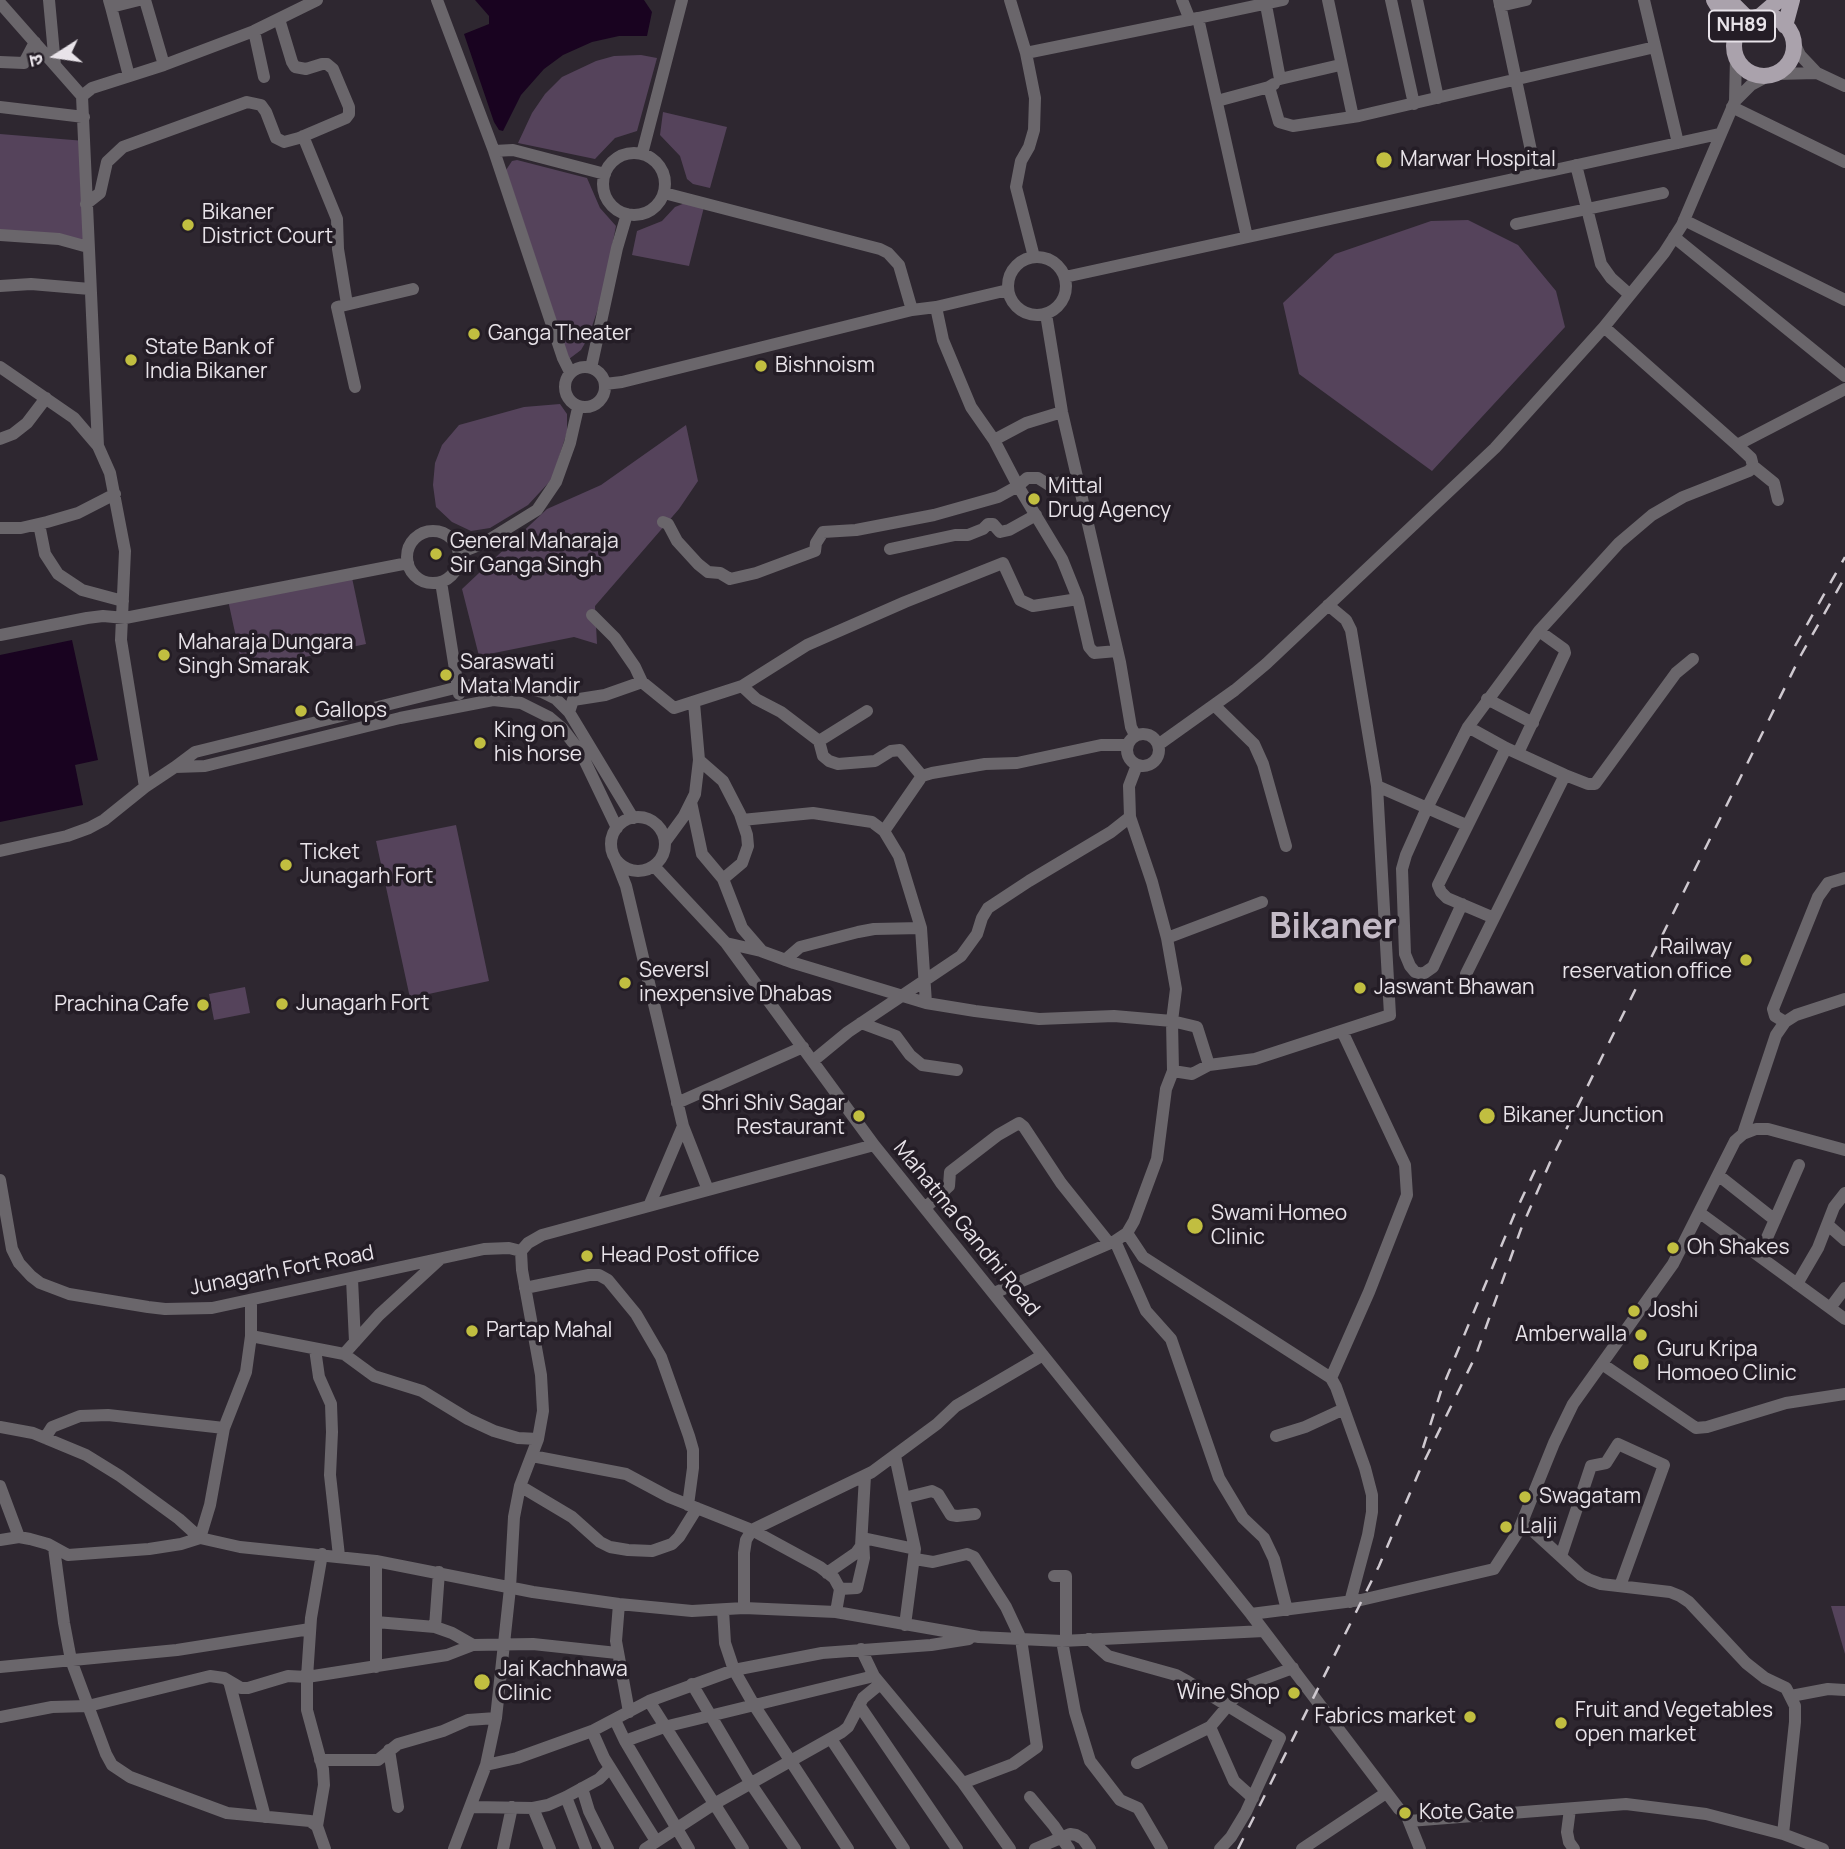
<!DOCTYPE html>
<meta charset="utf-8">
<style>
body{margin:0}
#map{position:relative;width:1845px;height:1849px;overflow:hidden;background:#2e2730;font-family:Manrope,"Noto Sans Devanagari",sans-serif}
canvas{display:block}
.north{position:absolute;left:21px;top:21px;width:70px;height:70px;-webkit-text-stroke:5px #241d26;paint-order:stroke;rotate:258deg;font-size:19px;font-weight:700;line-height:28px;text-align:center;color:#e8e3e9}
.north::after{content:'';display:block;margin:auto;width:24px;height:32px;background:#e8e3e9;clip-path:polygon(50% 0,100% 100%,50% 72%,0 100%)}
</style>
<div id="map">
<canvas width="1845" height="1849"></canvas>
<div class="north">उ</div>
</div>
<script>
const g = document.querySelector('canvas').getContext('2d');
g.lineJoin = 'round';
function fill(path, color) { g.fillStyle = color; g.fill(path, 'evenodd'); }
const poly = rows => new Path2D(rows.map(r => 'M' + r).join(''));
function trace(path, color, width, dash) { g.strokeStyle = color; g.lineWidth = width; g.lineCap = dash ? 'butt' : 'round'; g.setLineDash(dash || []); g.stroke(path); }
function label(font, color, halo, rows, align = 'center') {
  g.font = font + ' Manrope,sans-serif'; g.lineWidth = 7; g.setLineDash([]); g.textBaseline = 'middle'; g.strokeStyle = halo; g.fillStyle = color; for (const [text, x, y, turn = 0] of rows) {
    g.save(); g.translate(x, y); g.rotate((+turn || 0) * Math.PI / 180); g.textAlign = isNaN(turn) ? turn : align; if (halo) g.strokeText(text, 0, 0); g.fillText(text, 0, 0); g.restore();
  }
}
fill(poly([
 [641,55,657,58,637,131,615,138,595,159,518,143,532,113,545,94,562,77,596,61,614,56],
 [663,112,727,127,710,188,693,184,687,179,680,156,660,135],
 [0,134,85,141,88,247,0,237],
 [517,160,587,178,600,208,616,226,602,297,588,338,581,350,569,359,506,170,512,161],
 [685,203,704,207,689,266,632,255,637,231,662,221,675,207],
 [1468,220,1518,245,1556,291,1565,327,1432,471,1299,374,1283,303,1335,254,1431,221],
 [560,404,567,414,567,432,552,479,528,505,490,528,471,531,452,522,436,507,433,485,435,463,442,445,459,425,524,407],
 [686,425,698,481,679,509,595,606,597,644,574,637,479,656,462,589,547,509,601,485],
 [351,573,366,644,243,670,228,600],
 [456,825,489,981,410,998,376,841],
 [245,987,250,1013,214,1020,209,994],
 [1831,1606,1845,1606,1845,1654]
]), '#55435b');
fill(poly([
 [475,0,644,0,652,12,647,36,619,36,592,42,563,55,544,69,521,95,503,131,499,130,494,122,464,34,489,24,489,16],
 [72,640,98,760,75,765,83,805,0,822,0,655]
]), '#190320');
trace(poly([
 [49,0,55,65],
 [109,0,111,7,139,0],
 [145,0,164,65],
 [437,0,494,151,563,358,570,372],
 [1010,0,1026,53],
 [1182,0,1190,20],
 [1328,0,1353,117],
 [1391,0,1414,104],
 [1417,0,1438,98],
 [1499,0,1536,174],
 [1644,0,1678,143],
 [0,3,82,96,98,446],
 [1266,5,1280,79,1340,65],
 [1500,6,1526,0],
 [111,7,129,76],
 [1198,18,1283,0],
 [254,31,264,77],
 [1791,36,1800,55,1817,73],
 [0,62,24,63,35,42],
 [1776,74,1817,73,1845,86],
 [1269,87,1279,122,1293,126,1359,116,1655,47],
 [82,96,92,88,164,65,254,31,317,0],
 [1217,101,1269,87,1274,84],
 [1735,101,1736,57],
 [0,107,84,117],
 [1732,107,1845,162],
 [303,136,337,219,338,249,347,304],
 [494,151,513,150,605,174],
 '603 184a31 31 0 1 1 62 0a31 31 0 1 1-62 0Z',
 [642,154,682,0],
 [1576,165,1601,264,1611,278,1630,295],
 [664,193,880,249,888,253,899,265,912,310],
 [86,204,100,193,107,162,123,147,236,106,247,102,261,105,266,112,276,138,284,142,299,138,346,118,349,114,349,107,333,69,327,64,322,64,306,69,295,67,292,62,279,19],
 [1684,220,1845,300],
 [1516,224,1663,193],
 [0,235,59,239,88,247],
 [1674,237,1845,376],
 [1034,257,1016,187,1021,161,1029,147,1034,130,1035,98,1026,53,1198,18,1247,237],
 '1008 286a29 29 0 1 1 58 0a29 29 0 1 1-58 0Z',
 [1065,277,1719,134],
 [0,286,31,284,90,289],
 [936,307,943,340,971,407,994,440,1018,486,1062,559,1078,599,1089,647,1094,653,1117,651],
 [1046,314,1062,412,1120,662,1131,727,1135,735],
 '565 387a20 20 0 1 1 40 0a20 20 0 1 1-40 0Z',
 [0,367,74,418,98,446,110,473,125,551,121,640,145,787],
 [591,368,617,248,627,214],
 [605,384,622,382,912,310,936,307,1008,290],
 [355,387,337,307,413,289],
 [0,439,13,434,27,423,46,398],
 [994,440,1026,423,1062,412],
 [1737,445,1845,389],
 [1753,466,1774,483,1778,500],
 [663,522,668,524,677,541,698,564,708,572,720,573,730,579,756,573,815,551,816,543,823,532,856,530,934,515,998,497,1018,486,1027,478,1038,478,1049,485,1078,478],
 [39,524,45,554,58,574,82,590,123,601],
 [0,528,21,528,47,522,78,513,115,494],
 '407 557a26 26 0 1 1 52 0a26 26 0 1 1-52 0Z',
 [890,549,955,535,968,535,983,529,988,524,993,524,1000,532,1009,530,1036,515],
 [459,553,482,544,537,510,556,482,570,443,578,408],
 [441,582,459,694],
 [592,615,615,638,635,667,642,682,674,708,742,686,807,645,905,602,1003,563,1020,600,1033,606,1078,599],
 [0,635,87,618,103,616,125,618,408,563],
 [742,686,756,699,781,712,819,741,823,756,829,761,838,764,875,761,891,751,900,750,922,776],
 [1487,699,1533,723],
 [1214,705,1254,744,1263,764,1286,846],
 [569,712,573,700,605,695,642,682],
 [1468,727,1506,748,1565,775,1588,784,1595,784,1676,673,1693,659],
 '1127 750a16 16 0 1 1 32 0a16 16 0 1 1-32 0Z',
 [819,741,867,711],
 [1158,745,1235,690,1266,664,1495,448,1604,327,1664,253,1682,225,1735,101,1751,85,1768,76],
 [1518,753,1565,653,1564,649,1539,631],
 [699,760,723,781,740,814,747,835,748,846,742,863,723,879],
 [175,767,195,752,459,687,481,684,516,686,542,692,556,699,569,712,633,818],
 [1377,786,1466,825],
 [691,802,702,854,723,879,742,928,761,950],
 '611 844a27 27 0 1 1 54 0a27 27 0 1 1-54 0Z',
 [742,820,813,813,872,822,884,831,899,856,921,928,926,1003],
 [884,831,922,776,932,773,985,764,1017,763,1101,745,1127,745],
 [665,842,684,816,695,794,699,760,694,703],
 [0,851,67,836,89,828,104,820,145,787,175,767,205,766,400,718,493,700,521,703,549,717,562,728,581,753,617,828],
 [615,858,626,886,683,1126,708,1190],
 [654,866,726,943,874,1145,1251,1614,1399,1809],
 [1462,904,1433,967,1423,974,1415,972,1410,966,1405,954,1402,869,1406,855,1427,808,1468,727,1539,631,1619,543,1652,515,1683,497,1749,471,1753,466,1751,458,1737,445,1604,327],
 [1494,918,1447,898,1441,892,1438,885,1506,748],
 [1167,938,1262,902],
 [726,943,761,951,794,963,926,1003,975,1011,1039,1019,1114,1016,1172,1021,1176,989,1167,938,1152,882,1130,817,1129,786,1137,765],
 [785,960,800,947,858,932,874,929,921,928],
 [1466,974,1565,775],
 [1172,1021,1197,1027,1209,1065,1192,1074,1173,1071,1172,1021],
 [1785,1022,1775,1016,1773,1009,1818,897,1828,883,1845,878],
 [861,1023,896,1036,910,1055,922,1065,957,1070],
 [814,1060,848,1032,961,956,977,934,982,918,988,908,1029,881,1111,832,1130,817],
 [1209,1065,1255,1059,1390,1015,1377,786,1351,630,1346,620,1328,605],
 [677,1103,803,1047],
 [1743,1134,1776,1035,1785,1022,1796,1015,1845,999],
 [1718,1175,1775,1220],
 [0,1180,12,1249,19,1263,31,1276,40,1283,69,1294,148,1307,165,1309,212,1308,484,1249,509,1248,521,1251],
 [649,1206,683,1126],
 [925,1208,949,1186,950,1172,998,1135,1019,1123,1024,1127,1061,1183,1109,1243],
 [1700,1213,1845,1319],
 [1828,1225,1845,1240],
 [1127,1233,1143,1257,1331,1378,1336,1387,1365,1468,1372,1495,1372,1512,1368,1535,1350,1602],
 [1115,1241,1146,1311,1171,1339,1219,1478,1243,1518,1264,1538,1274,1559,1287,1610],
 [1759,1256,1799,1165],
 [352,1279,355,1342],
 [1797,1284,1818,1248,1834,1207,1845,1193],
 [525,1288,589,1275,599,1275,608,1280,636,1314,661,1357,689,1436,693,1450,693,1468,688,1505],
 [994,1293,1115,1241,1127,1233,1134,1221,1157,1159,1166,1089,1173,1071],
 [1830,1308,1845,1288],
 [251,1336,344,1354,379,1315,439,1260],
 [315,1349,319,1377,331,1404,332,1432,330,1475,339,1556],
 [344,1354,374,1376,422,1391,468,1419,494,1431,518,1438,538,1439],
 [1602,1364,1696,1428,1707,1427,1786,1403,1845,1394],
 [1331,1378,1369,1292,1407,1195,1405,1165,1342,1031],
 [0,1427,33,1433,86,1455,120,1476,179,1519,200,1538,240,1547,376,1561,533,1592,619,1604,692,1611,744,1608,836,1612,979,1637,1062,1641,1264,1631],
 [1276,1436,1305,1427,1344,1409],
 [45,1438,52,1427,80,1416,108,1415,224,1428],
 [532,1456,626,1474,669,1497,752,1530,820,1567,834,1578,840,1589,836,1612],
 [895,1456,915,1549,905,1625],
 [0,1486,19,1537],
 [520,1486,572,1517,600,1542,610,1547,628,1550,652,1551,672,1544,679,1537,697,1508],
 [904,1498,932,1491,938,1494,951,1515,957,1516,975,1514],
 [1523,1522,1581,1575,1590,1580,1601,1584,1670,1592,1680,1596,1689,1602,1746,1663,1765,1678,1786,1688,1795,1706,1795,1722,1783,1834],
 [0,1540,19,1537,30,1539,48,1544,68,1555,149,1549,181,1544,200,1538,210,1505,224,1428,246,1372,251,1336,251,1300],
 [54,1548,64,1623,71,1660,106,1754,112,1765,130,1777,227,1813,310,1821,317,1826,325,1849],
 [1561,1556,1591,1466,1606,1463,1618,1444,1664,1465,1620,1586],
 [915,1559,933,1562,967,1554,974,1557,1006,1607,1021,1639,1037,1747,1013,1764,963,1783],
 [376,1561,376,1667],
 [827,1573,856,1553,861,1546,865,1476],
 [1054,1576,1066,1576,1066,1641],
 [840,1589,857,1588,864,1558,863,1538,915,1549],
 [619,1604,616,1641,629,1712],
 [744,1608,744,1553,746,1540,752,1530,872,1472,937,1424,956,1406,1043,1355],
 [723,1610,725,1643,734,1670,754,1705,848,1849],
 [1251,1614,1361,1600,1494,1569,1518,1532,1554,1443,1573,1404,1673,1264,1735,1141,1743,1134,1756,1129,1768,1129,1845,1150],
 [376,1622,435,1627,452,1633,473,1645],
 [435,1627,439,1572],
 [1089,1639,1108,1656,1176,1675,1187,1681,1280,1738,1246,1812,1231,1837,1220,1849],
 [1062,1641,1075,1712,1090,1761,1120,1800,1138,1808,1162,1849],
 [861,1649,874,1676,963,1783,1010,1849],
 [0,1667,177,1650,310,1629],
 [229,1681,265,1817],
 [692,1684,751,1784,795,1849],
 [1791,1696,1828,1689,1845,1690],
 [649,1701,743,1849],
 [859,1705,957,1849],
 [0,1717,52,1707,88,1706,210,1676,224,1678,241,1688,248,1688,288,1676,307,1677,447,1655,473,1645,533,1644,617,1653],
 [615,1720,625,1741,664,1727,874,1676],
 [1210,1727,1234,1781,1253,1798],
 [592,1731,604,1758,656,1841],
 [831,1739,904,1849],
 [625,1741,689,1849],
 [389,1750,398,1807],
 [320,1760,378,1760,398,1744,443,1731,468,1720,496,1718],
 [1137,1763,1210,1727,1242,1689,1250,1684,1293,1668],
 [486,1765,517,1758,592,1731,649,1701,734,1670,822,1653,931,1645,969,1639],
 [582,1788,589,1811,608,1849],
 [566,1797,586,1849],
 [1030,1797,1054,1826,1069,1849],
 [471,1807,533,1808,550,1849],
 [533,1808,548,1805,566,1797,599,1779,610,1768],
 [1570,1809,1567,1832,1569,1842,1574,1849],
 [1408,1819,1420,1849],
 [1409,1821,1626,1804,1706,1814,1783,1834,1823,1849],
 [317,1826,324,1785,323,1769,307,1710,307,1677,311,1618,322,1554],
 [454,1849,486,1765,496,1718,510,1588,514,1517,520,1486,538,1439,543,1411,541,1375,522,1270,521,1251,528,1243,542,1235,874,1145],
 [503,1849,512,1807],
 [645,1849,714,1804,842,1732,848,1727,863,1698,880,1684],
 [1035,1849,1070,1834,1076,1835,1083,1839,1090,1849],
 [1302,1849,1386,1793]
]), '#6a666b', 12);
trace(poly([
 [1714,0,1736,36],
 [1729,0,1749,20],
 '1734 46a30 30 0 1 1 60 0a30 30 0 1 1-60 0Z',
 [1759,17,1779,0],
 [1785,26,1792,0]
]), '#aaa2ac', 16);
trace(poly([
 [1795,646,1845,557],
 [1423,1448,1441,1391,1515,1213,1537,1166],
 [1238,1849,1379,1566,1419,1472,1476,1355,1521,1229,1551,1160,1801,655,1845,577]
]), '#cfc9d0', 2.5, [12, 12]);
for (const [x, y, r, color] of [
 [1384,160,9,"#c1be40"],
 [188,225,7,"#c1be40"],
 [474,334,7,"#c1be40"],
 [131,360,7,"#c1be40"],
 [761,366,7,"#c1be40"],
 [1034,499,7,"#c1be40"],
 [436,554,7,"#c1be40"],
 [164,655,7,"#c1be40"],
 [446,675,7,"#c1be40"],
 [301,711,7,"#c1be40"],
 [480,743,7,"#c1be40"],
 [286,865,7,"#c1be40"],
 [1746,960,7,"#c1be40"],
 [625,983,7,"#c1be40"],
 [1360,988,7,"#c1be40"],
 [282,1004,7,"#c1be40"],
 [203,1005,7,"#c1be40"],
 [859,1116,7,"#c1be40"],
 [1487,1116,9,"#c1be40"],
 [1195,1226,9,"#c1be40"],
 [1673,1248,7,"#c1be40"],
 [587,1256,7,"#c1be40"],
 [1634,1311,7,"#c1be40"],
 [472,1331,7,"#c1be40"],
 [1641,1335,7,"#c1be40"],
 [1641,1362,9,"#c1be40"],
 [1525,1497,7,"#c1be40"],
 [1506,1527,7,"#c1be40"],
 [482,1682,9,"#c1be40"],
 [1294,1693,7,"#c1be40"],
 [1470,1717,7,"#c1be40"],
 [1561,1723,7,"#c1be40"],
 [1405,1813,7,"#c1be40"]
]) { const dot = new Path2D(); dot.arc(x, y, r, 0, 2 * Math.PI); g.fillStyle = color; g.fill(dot); trace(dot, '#241d26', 2.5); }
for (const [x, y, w] of [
 [1742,26,66]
]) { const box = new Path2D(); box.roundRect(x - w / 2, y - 15.5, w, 31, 5); g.fillStyle = '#241d26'; g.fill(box); trace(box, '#e8e3e9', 2); }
label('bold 19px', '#e8e3e9', null, [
 ["NH89",1742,26]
]);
label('21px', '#e8e3e9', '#241d26', [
 ["Marwar Hospital",1400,160],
 ["Bikaner",202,213],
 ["District Court",202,237],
 ["Ganga Theater",488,334],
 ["State Bank of",145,348],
 ["India Bikaner",145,372],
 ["Bishnoism",775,366],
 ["Mittal",1048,487],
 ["Drug Agency",1048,511],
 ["General Maharaja",450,542],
 ["Sir Ganga Singh",450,566],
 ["Maharaja Dungara",178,643],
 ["Singh Smarak",178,667],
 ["Saraswati",460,663],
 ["Mata Mandir",460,687],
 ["Gallops",315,711],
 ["King on",494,731],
 ["his horse",494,755],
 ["Ticket",300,853],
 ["Junagarh Fort",300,877],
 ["Railway",1732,948,"right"],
 ["reservation office",1732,972,"right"],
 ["Seversl",639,971],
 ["inexpensive Dhabas",639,995],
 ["Jaswant Bhawan",1374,988],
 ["Junagarh Fort",296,1004],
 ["Prachina Cafe",189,1005,"right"],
 ["Shri Shiv Sagar",845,1104,"right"],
 ["Restaurant",845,1128,"right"],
 ["Bikaner Junction",1503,1116],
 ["Swami Homeo",1211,1214],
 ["Clinic",1211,1238],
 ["Oh Shakes",1687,1248],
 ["Head Post office",601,1256],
 ["Joshi",1648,1311],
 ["Partap Mahal",486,1331],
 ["Amberwalla",1627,1335,"right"],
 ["Guru Kripa",1657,1350],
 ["Homoeo Clinic",1657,1374],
 ["Swagatam",1539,1497],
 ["Lalji",1520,1527],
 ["Jai Kachhawa",498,1670],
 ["Clinic",498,1694],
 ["Wine Shop",1280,1693,"right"],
 ["Fruit and Vegetables",1575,1711],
 ["open market",1575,1735],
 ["Fabrics market",1456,1717,"right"],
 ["Kote Gate",1419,1813]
], 'left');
label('21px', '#e8e3e9', '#241d26', [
 ["Mahatma Gandhi Road",966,1229,51],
 ["Junagarh Fort Road",282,1271,-11]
]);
label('bold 35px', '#c3bac6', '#241d26', [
 ["Bikaner",1333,928]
]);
</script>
